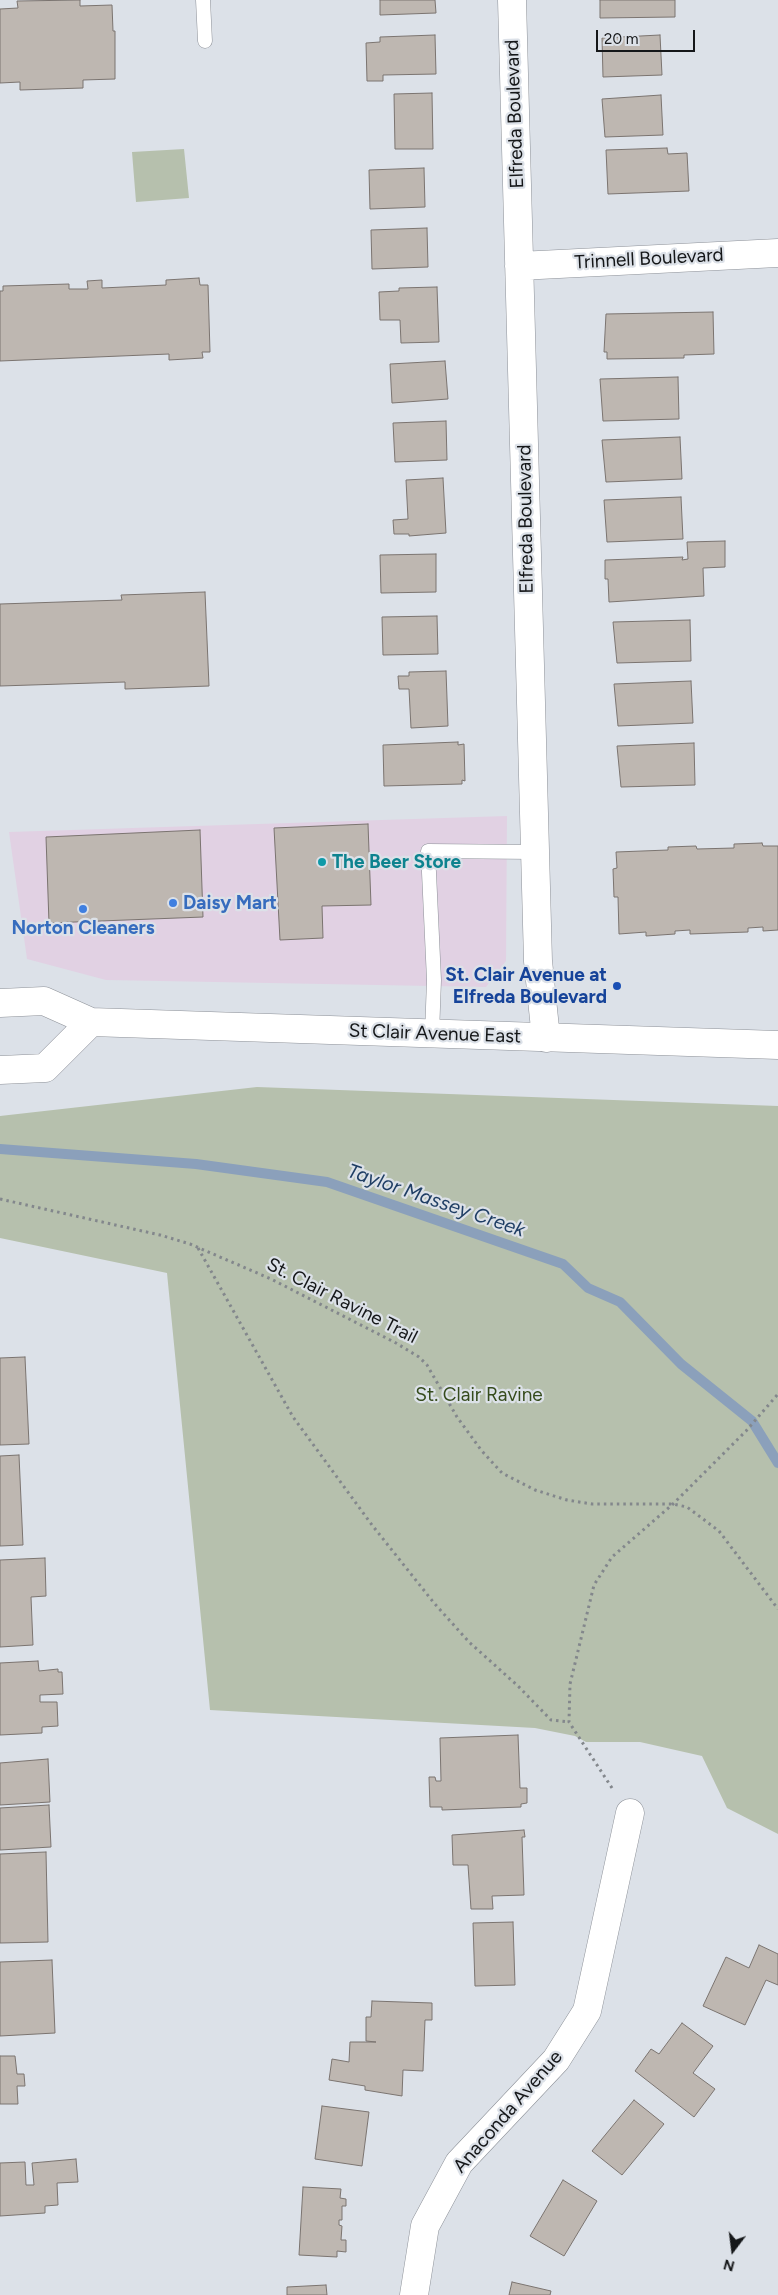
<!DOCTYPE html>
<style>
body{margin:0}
#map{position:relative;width:778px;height:2295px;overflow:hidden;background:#dce1e8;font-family:Figtree,sans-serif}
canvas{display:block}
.north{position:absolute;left:708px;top:2225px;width:50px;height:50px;-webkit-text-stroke:4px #dce1e8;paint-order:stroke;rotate:195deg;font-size:14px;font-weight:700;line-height:20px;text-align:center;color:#151719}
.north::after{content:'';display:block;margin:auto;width:18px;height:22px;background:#151719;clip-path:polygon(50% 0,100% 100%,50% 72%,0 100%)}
.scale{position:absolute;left:596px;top:30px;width:99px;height:22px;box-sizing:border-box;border:2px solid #151719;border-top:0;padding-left:6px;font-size:15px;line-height:18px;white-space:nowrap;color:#151719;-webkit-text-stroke:4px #dce1e8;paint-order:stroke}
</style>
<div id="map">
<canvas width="778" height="2295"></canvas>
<div class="north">N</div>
<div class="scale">20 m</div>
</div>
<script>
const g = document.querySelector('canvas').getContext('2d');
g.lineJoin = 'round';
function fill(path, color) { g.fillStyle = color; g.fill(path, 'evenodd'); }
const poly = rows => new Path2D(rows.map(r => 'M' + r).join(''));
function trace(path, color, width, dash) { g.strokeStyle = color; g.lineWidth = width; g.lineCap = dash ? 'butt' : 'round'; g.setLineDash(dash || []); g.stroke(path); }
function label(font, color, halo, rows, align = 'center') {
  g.font = font + ' Figtree,sans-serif'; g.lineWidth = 4.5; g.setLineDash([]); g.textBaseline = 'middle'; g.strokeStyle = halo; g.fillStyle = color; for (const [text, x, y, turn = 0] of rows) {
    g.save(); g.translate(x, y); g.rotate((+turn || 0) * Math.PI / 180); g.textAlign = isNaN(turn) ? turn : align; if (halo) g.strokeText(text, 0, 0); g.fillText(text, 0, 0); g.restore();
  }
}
fill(poly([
 [507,816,506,961,486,987,106,980,27,959,9,832]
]), '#e1d1e3');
fill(poly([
 [184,149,189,198,136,202,132,152],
 [257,1087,778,1106,778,1834,727,1808,702,1756,640,1742,586,1742,575,1736,535,1728,210,1710,167,1273,0,1238,0,1116]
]), '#b6c0ad');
trace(poly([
 [0,1149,196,1164,327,1182,563,1264,588,1288,620,1302,681,1364,752,1421,778,1463]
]), '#8ba0bb', 10);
const building = poly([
 [80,0,80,6,112,5,113,31,115,31,115,79,83,80,83,88,20,90,20,82,0,83,0,9,18,8,17,1,80,0],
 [380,0,435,0,436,13,380,15,380,0],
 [600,0,675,0,675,17,600,18,600,0],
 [435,35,436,74,383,75,383,81,367,81,366,43,380,42,380,37,435,35],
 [660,35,662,75,603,77,602,38,660,35],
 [432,93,433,149,395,149,394,94,432,93],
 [661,95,663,135,605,137,602,99,661,95],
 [667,148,668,154,687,153,689,191,608,194,606,150,667,148],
 [424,168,425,207,370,209,369,170,424,168],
 [427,228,428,267,372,269,371,230,427,228],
 [199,278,200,285,208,285,210,352,202,352,203,358,169,360,169,354,0,361,0,291,3,291,3,286,69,284,69,289,88,289,87,281,102,280,102,288,166,285,166,280,199,278],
 [437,287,439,342,401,343,400,320,380,320,379,292,399,291,399,288,437,287],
 [713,312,714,354,684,355,684,358,607,359,607,352,604,352,606,314,713,312],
 [445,361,448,399,392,403,390,364,445,361],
 [678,377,679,419,603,421,600,379,678,377],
 [446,421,447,460,395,462,393,423,446,421],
 [680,437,682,479,606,482,602,440,680,437],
 [443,478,446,533,409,536,409,534,394,534,393,520,408,519,406,480,443,478],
 [681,497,683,539,607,542,604,500,681,497],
 [725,541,725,567,703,568,704,596,609,602,608,579,605,579,605,560,683,557,682,560,688,559,687,542,725,541],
 [436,554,436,592,381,593,380,555,436,554],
 [205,592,209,686,125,689,125,682,0,686,0,604,122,600,121,595,205,592],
 [437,616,438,654,383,655,382,617,437,616],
 [690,620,691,661,617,663,613,622,690,620],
 [446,671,448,726,411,728,409,689,399,689,398,676,409,676,409,672,446,671],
 [691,681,693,723,618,726,614,684,691,681],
 [458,742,458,745,464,744,465,781,462,780,462,784,384,786,383,745,458,742],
 [694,743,695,785,621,787,617,746,694,743],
 [368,824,371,905,322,906,323,938,280,940,274,828,368,824],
 [200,830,203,917,49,923,46,837,200,830],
 [762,843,763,846,778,846,778,930,763,931,763,927,748,928,748,932,690,934,690,930,675,931,675,934,646,936,646,932,619,934,618,897,614,897,613,869,617,868,616,852,668,850,668,847,696,846,697,849,734,848,734,844,762,843],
 [25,1357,29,1444,0,1445,0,1358,25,1357],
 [19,1455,23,1545,0,1546,0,1456,19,1455],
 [45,1558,46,1596,31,1597,33,1645,0,1647,0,1560,45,1558],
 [38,1661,39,1671,58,1669,58,1672,62,1672,63,1694,40,1695,40,1702,57,1702,58,1726,42,1727,42,1733,0,1735,0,1663,38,1661],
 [518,1735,520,1788,527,1788,527,1803,521,1804,521,1807,442,1810,442,1807,430,1807,429,1777,435,1777,436,1781,441,1781,440,1738,518,1735],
 [48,1759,50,1802,0,1805,0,1763,48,1759],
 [49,1805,51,1847,0,1850,0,1808,49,1805],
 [524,1830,525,1837,522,1837,524,1895,492,1896,493,1909,471,1909,468,1865,453,1865,452,1835,524,1830],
 [46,1852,48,1942,0,1943,0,1854,46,1852],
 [513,1922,515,1985,475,1986,473,1923,513,1922],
 [759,1945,778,1954,778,1985,766,1980,745,2025,703,2006,726,1957,749,1968,759,1945],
 [52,1960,55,2033,0,2036,0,1962,52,1960],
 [372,2001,432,2003,432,2020,425,2020,423,2071,403,2070,402,2096,365,2090,365,2086,329,2080,332,2059,349,2062,350,2042,376,2042,366,2041,366,2017,371,2017,372,2001],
 [682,2023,713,2046,693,2073,715,2089,694,2117,635,2071,651,2049,659,2054,682,2023],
 [0,2056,15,2056,17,2074,24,2074,25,2086,17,2086,18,2104,0,2104,0,2056],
 [634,2100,664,2124,622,2175,592,2151,634,2100],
 [322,2106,369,2112,362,2166,315,2159,322,2106],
 [76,2159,78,2182,57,2183,58,2205,45,2206,45,2213,0,2216,0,2163,25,2162,26,2185,34,2185,32,2163,76,2159],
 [563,2180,597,2201,564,2256,530,2236,563,2180],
 [303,2187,341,2189,340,2198,346,2199,346,2206,342,2206,342,2220,339,2220,339,2225,342,2226,341,2240,346,2240,346,2252,337,2251,337,2257,299,2255,303,2187],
 [512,2282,551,2291,550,2295,509,2295,512,2282],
 [326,2285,327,2295,287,2295,287,2287,326,2285]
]);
fill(building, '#beb7b1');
trace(building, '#7b7470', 1);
const lane = poly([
 [203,0,205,41],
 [432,1034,434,980,428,851,534,852]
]);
const street = poly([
 [512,0,538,961,546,1038],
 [519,266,778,253],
 [414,2295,425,2226,459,2163,556,2060,587,2011,630,1813]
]);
const secondary = poly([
 [0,1003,44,1001,91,1022,778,1045],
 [0,1070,45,1068,91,1022]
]);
trace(lane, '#8d9198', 15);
trace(street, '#8d9198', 29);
trace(secondary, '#8d9198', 29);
trace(poly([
 [0,1199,160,1235,190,1244,271,1279,396,1343,419,1357,427,1365,457,1417,481,1450,502,1473,535,1490,567,1500,592,1504,673,1504,687,1507,719,1531,778,1609],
 [198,1248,293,1417,372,1525,434,1603,469,1642,518,1686,551,1720,569,1722],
 [612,1788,569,1722,570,1684,594,1585,612,1557,673,1504,746,1431,778,1394]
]), '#83878c', 3, [2.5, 4]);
trace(lane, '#fff', 14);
trace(street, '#fff', 28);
trace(secondary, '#fff', 28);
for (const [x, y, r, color] of [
 [322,862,5,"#0f9aa8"],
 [173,903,5,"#3f7fe0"],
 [83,909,5,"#3f7fe0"],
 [617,986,5,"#1a4fb4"]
]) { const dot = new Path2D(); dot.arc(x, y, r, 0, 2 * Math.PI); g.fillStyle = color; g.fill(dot); trace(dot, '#dce1e8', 2); }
label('19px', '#151719', '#dce1e8', [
 ["Elfreda Boulevard",515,114,-92],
 ["Trinnell Boulevard",649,259,-3],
 ["Elfreda Boulevard",526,519,-91],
 ["St Clair Avenue East",435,1034,2],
 ["St. Clair Ravine Trail",342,1301,27],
 ["Anaconda Avenue",508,2112,-49]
]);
label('bold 19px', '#0d838f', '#dce1e8', [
 ["The Beer Store",332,862]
], 'left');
label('bold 19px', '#366cbe', '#dce1e8', [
 ["Daisy Mart",183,903],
 ["Norton Cleaners",83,928,"center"]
], 'left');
label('bold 19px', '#164399', '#dce1e8', [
 ["St. Clair Avenue at",607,975],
 ["Elfreda Boulevard",607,997]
], 'right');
label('19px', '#354b1c', '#dce1e8', [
 ["St. Clair Ravine",479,1395]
]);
label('italic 20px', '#1f3e64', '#dce1e8', [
 ["Taylor Massey Creek",436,1201,19]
]);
</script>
